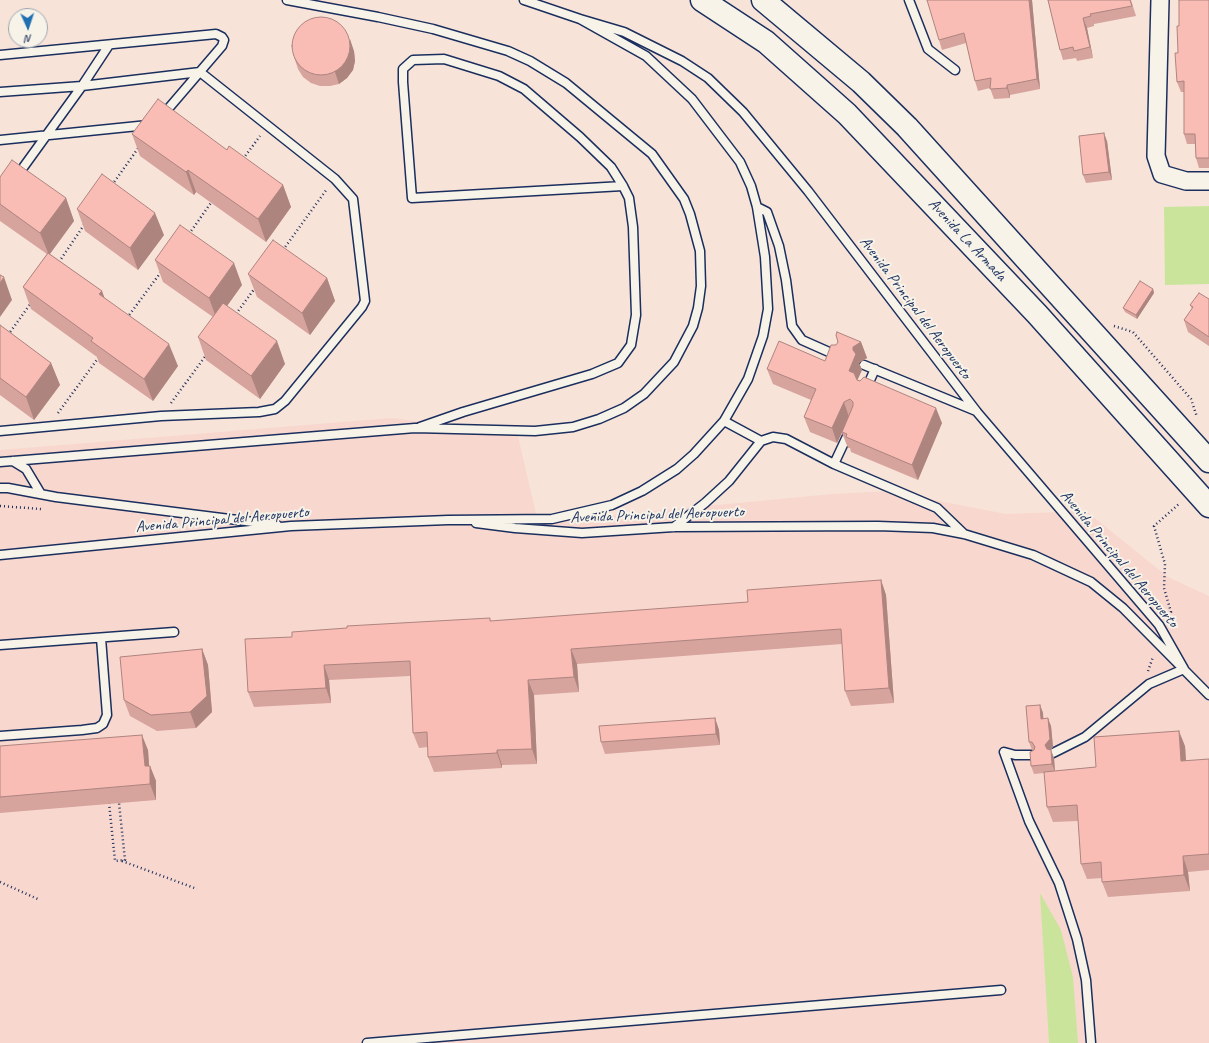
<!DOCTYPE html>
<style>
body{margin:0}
#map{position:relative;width:1209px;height:1043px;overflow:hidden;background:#f8e3d9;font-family:Caveat,sans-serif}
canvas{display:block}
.north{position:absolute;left:8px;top:8px;width:40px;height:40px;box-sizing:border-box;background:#f7f3e8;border:1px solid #9fa5b1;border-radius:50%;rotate:177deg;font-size:11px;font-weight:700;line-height:16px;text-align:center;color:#1b2f5e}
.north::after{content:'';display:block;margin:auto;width:14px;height:18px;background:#1f6fb2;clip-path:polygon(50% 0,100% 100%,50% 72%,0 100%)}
</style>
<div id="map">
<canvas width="1209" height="1043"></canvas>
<div class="north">N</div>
</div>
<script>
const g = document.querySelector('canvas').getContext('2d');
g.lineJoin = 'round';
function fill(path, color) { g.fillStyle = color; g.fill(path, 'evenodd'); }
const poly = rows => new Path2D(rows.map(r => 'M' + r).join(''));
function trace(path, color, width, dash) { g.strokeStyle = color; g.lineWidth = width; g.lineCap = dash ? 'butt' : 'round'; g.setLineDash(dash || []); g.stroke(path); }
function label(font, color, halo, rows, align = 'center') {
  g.font = font + ' Caveat,sans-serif'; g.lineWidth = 4; g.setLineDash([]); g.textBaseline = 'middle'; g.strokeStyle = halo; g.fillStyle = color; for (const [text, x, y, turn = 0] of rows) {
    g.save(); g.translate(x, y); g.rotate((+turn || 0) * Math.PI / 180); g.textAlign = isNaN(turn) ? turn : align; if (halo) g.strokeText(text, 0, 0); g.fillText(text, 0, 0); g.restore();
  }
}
fill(poly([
 [391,418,517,432,538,522,832,494,888,491,1006,514,1086,511,1168,577,1207,595,1209,596,1209,1043,0,1043,0,450]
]), '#f8d8ce');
fill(poly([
 [1209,206,1209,284,1165,285,1164,207],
 [1040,893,1061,930,1073,977,1078,1043,1049,1043]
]), '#cae59b');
const service = poly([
 [524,0,580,19,624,32,682,61,708,78,743,112,808,191,977,412,1159,625,1184,669],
 [909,0,928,49,955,70],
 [0,55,216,34,222,37,224,40,222,46,162,116],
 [0,92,82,86,200,72,335,179,353,199,365,301,362,307,285,401,275,409,259,412,161,416,0,431],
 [0,140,148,125],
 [17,176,82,86,109,45],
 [757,207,767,212,779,246,786,280,792,326,802,340,838,356],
 [864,365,976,411],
 [866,389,875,369],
 [724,421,761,441],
 [420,427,463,412,592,374,618,363,631,345,636,315,633,227,629,198,623,186,611,167,580,137,524,89,499,76,444,59,413,60,403,69,403,82,412,198,623,186],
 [13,461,26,469,41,494],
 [0,462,415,428,535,431,573,427,599,419,624,408,644,394,674,362,693,326,698,308,701,286,700,251,690,214,684,199,652,154,566,83,530,61,508,51,433,29,378,17,287,0],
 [834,464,849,432],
 [0,488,8,488,56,497,277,525],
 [476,523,515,528,582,533,674,527,878,526,933,528,964,534,1033,555,1091,582,1123,608,1209,695],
 [674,527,705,503,729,481,761,441,773,437,786,439,834,464,937,508,964,534],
 [0,555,291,526,448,520,552,519,612,505,642,491,677,469,694,454,724,421,748,379,763,336,768,309,765,257,757,207,751,186,740,162,692,99,646,56,580,19],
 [0,645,174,632],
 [0,736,82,730,97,728,103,724,107,715,101,638],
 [1053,753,1085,737,1149,684,1184,669],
 [1032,755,1015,755,1004,752,1029,821,1059,883,1077,939,1086,980,1091,1043],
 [367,1043,1001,990]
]);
const minor = poly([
 [1160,0,1156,156,1162,174,1186,181,1209,181]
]);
const secondary = poly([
 [702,0,766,42,847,114,1037,314,1209,506],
 [763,0,861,82,907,127,1209,461]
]);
trace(service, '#1b2f5e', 11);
trace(minor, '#1b2f5e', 20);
trace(secondary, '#1b2f5e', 25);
trace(poly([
 [243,159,260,136],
 [112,185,139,147],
 [189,234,213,200],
 [283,250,327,189],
 [59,262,84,225],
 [236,314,255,288],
 [127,318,161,272],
 [1114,326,1133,332,1191,399,1197,417],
 [8,335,31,303],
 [171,403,207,354],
 [58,413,99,357],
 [0,506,41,509],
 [1168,615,1171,612,1164,588,1165,564,1154,526,1180,503],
 [1148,671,1153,657],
 [109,803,115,861,125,860,119,803],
 [122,861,197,889],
 [0,882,40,900]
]), '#1b2f5e', 2.5, [1, 3]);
trace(service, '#f7f3e8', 8);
trace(minor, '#f7f3e8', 17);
trace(secondary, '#f7f3e8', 22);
fill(poly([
 [1032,0,1040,89,1010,95,1010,98,994,99,990,88,978,91,975,81,966,43,942,50,939,40],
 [1048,0,1131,0,1136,16,1094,24,1094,26,1087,28,1093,58,1077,61,1076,58,1063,60,1060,50],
 [1209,0,1209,168,1199,168,1196,158,1195,144,1187,144,1184,134,1184,92,1181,92,1177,82,1179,26],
 [354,51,355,61,353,70,347,78,339,84,330,86,320,86,311,83,303,77,298,69,294,57],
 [132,134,227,150,283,185,291,207,266,242,196,192,194,195,140,156],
 [1107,141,1112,180,1086,183,1083,175],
 [0,177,66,198,74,221,50,254,102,291,104,297,178,366,153,401,99,363,97,357,31,309,23,287,47,254,0,221],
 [77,209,164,235,138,270,85,231],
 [155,260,242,285,227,306,285,364,260,399,206,360,198,337,213,317,163,282],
 [248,274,327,278,335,301,310,335,257,297],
 [1153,289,1154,293,1137,319,1125,312,1123,308],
 [1209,299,1209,346,1188,332,1184,320,1192,309,1190,305],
 [0,325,51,363,60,385,34,420,0,395],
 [836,335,861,342,867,358,859,363,862,370,857,380,942,423,918,480,851,452,850,448,848,448,842,433,837,443,810,432,804,417,811,400,773,384,767,369,825,361,838,343],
 [881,580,886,595,894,703,851,706,845,691,842,644,577,664,579,692,534,695,537,764,502,765,502,768,434,772,428,757,428,747,419,748,413,733,410,676,329,680,331,703,254,707,248,692,292,637,748,602],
 [202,649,208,665,212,712,196,728,157,731,130,716,124,700],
 [1040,705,1043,713,1043,719,1051,726,1053,747,1050,750,1054,758,1055,771,1096,767,1185,746,1186,761,1209,759,1209,870,1188,872,1190,891,1108,897,1102,882,1102,878,1087,879,1081,864,1078,821,1053,822,1047,807,1044,773,1034,774,1031,766,1034,750,1032,750,1029,742],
 [715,718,719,730,720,745,605,754,601,742],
 [0,746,148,750,149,766,150,766,156,781,156,800,0,813]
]), '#d6a39d');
fill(poly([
 [1029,0,1032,0,1040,89,1037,79],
 [1083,18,1087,28,1093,58,1090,47],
 [350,39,354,51,355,61,353,70,347,78,339,84,335,72],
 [1007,85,1010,95,1010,98,1007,88],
 [1104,133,1107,141,1112,180,1109,172],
 [188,170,196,192,194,195,186,172],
 [283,185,291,207,266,242,258,219],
 [66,198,74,221,49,255,40,233],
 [155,213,164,235,138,270,130,248],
 [234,263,242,285,217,320,209,298],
 [4,277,12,300,0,317,0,283],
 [327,278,335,301,310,335,302,313],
 [1153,289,1154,293,1137,319,1136,315],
 [102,291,110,314,99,294],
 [277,341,285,364,260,399,251,376],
 [861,342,867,358,859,363,862,370,857,381,849,371,853,347],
 [169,344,178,366,153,401,144,379],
 [51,363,60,385,34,420,26,397],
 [844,402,849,417,837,443,832,428],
 [936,408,942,423,918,480,912,465],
 [881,580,886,595,894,703,889,688],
 [202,649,208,665,212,712,196,728,190,712],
 [571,649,577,664,579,692,574,677],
 [324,665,329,680,331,703,326,688],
 [528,680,534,695,537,764,532,749],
 [1040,705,1043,713,1044,727,1041,719],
 [715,718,719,730,720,745,716,734],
 [1048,718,1051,726,1053,747,1048,753,1045,745],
 [1179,731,1185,746,1187,776,1181,761],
 [142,735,148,750,150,779,150,766,156,781,156,800,150,784,145,766],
 [497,750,502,765,502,768,497,753],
 [1051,750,1054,758,1055,772,1052,764],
 [1183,856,1188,872,1190,891,1184,875]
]), '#ae847f');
const building = poly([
 [927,0,1029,0,1037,79,1007,85,1007,88,990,89,991,78,975,81,964,33,939,40,927,0],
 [1048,0,1130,0,1132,6,1090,14,1091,16,1083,18,1090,47,1074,51,1073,47,1060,50,1048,0],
 [1179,0,1209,0,1209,158,1196,158,1195,134,1184,134,1184,81,1177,82,1175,53,1178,53,1177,26,1179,26,1179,0],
 '292 46a29 29 0 1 1 58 0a29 29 0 1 1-58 0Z',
 [158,99,227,150,229,146,283,185,258,219,188,170,186,172,132,134,158,99],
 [1104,133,1109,172,1083,175,1079,136,1104,133],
 [12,160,66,198,40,233,0,204,0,177,12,160],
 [102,174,155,213,130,248,77,209,102,174],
 [180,225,234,263,209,298,155,260,180,225],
 [273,240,327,278,302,313,248,274,273,240],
 [48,253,102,291,99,294,169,344,144,379,91,341,93,338,23,287,48,253],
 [0,275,4,277,0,283,0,275],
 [1140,281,1153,289,1136,315,1123,308,1140,281],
 [1199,293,1209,299,1209,337,1184,320,1193,307,1190,305,1199,293],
 [223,303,277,341,251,376,198,337,223,303],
 [0,325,51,363,26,397,0,378,0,325],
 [837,332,861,342,853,347,853,350,856,354,849,371,854,373,857,380,860,381,864,377,936,408,912,465,846,437,847,434,842,432,853,406,853,402,850,399,844,402,832,428,804,417,816,389,767,369,779,341,825,361,831,345,836,345,838,342,836,335,837,332],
 [881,580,889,688,845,691,841,629,571,649,574,677,528,680,532,749,497,750,497,753,428,757,427,732,413,733,410,661,324,665,326,688,248,692,245,639,292,637,292,632,347,628,347,626,490,618,490,621,748,602,747,590,881,580],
 [202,649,207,696,190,712,151,715,124,700,120,657,202,649],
 [1040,705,1041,719,1048,718,1050,739,1045,745,1047,749,1051,750,1052,764,1031,766,1030,752,1034,750,1035,747,1032,742,1029,742,1026,706,1040,705],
 [715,718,716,734,601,742,599,726,715,718],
 [1179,731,1181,761,1209,759,1209,854,1183,856,1184,875,1102,882,1101,862,1081,864,1077,805,1047,807,1044,772,1096,767,1094,737,1179,731],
 [142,735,145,766,150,766,150,784,0,797,0,746,142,735]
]);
fill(building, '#f9bdb6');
trace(building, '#ae847f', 1);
label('16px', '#1b2f5e', '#f7f3e8', [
 ["Avenida La Armada",967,240,47],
 ["Avenida Principal del Aeropuerto",915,308,53],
 ["Avenida Principal del Aeropuerto",657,515,-2],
 ["Avenida Principal del Aeropuerto",222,520,-5],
 ["Avenida Principal del Aeropuerto",1119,559,50]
]);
</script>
